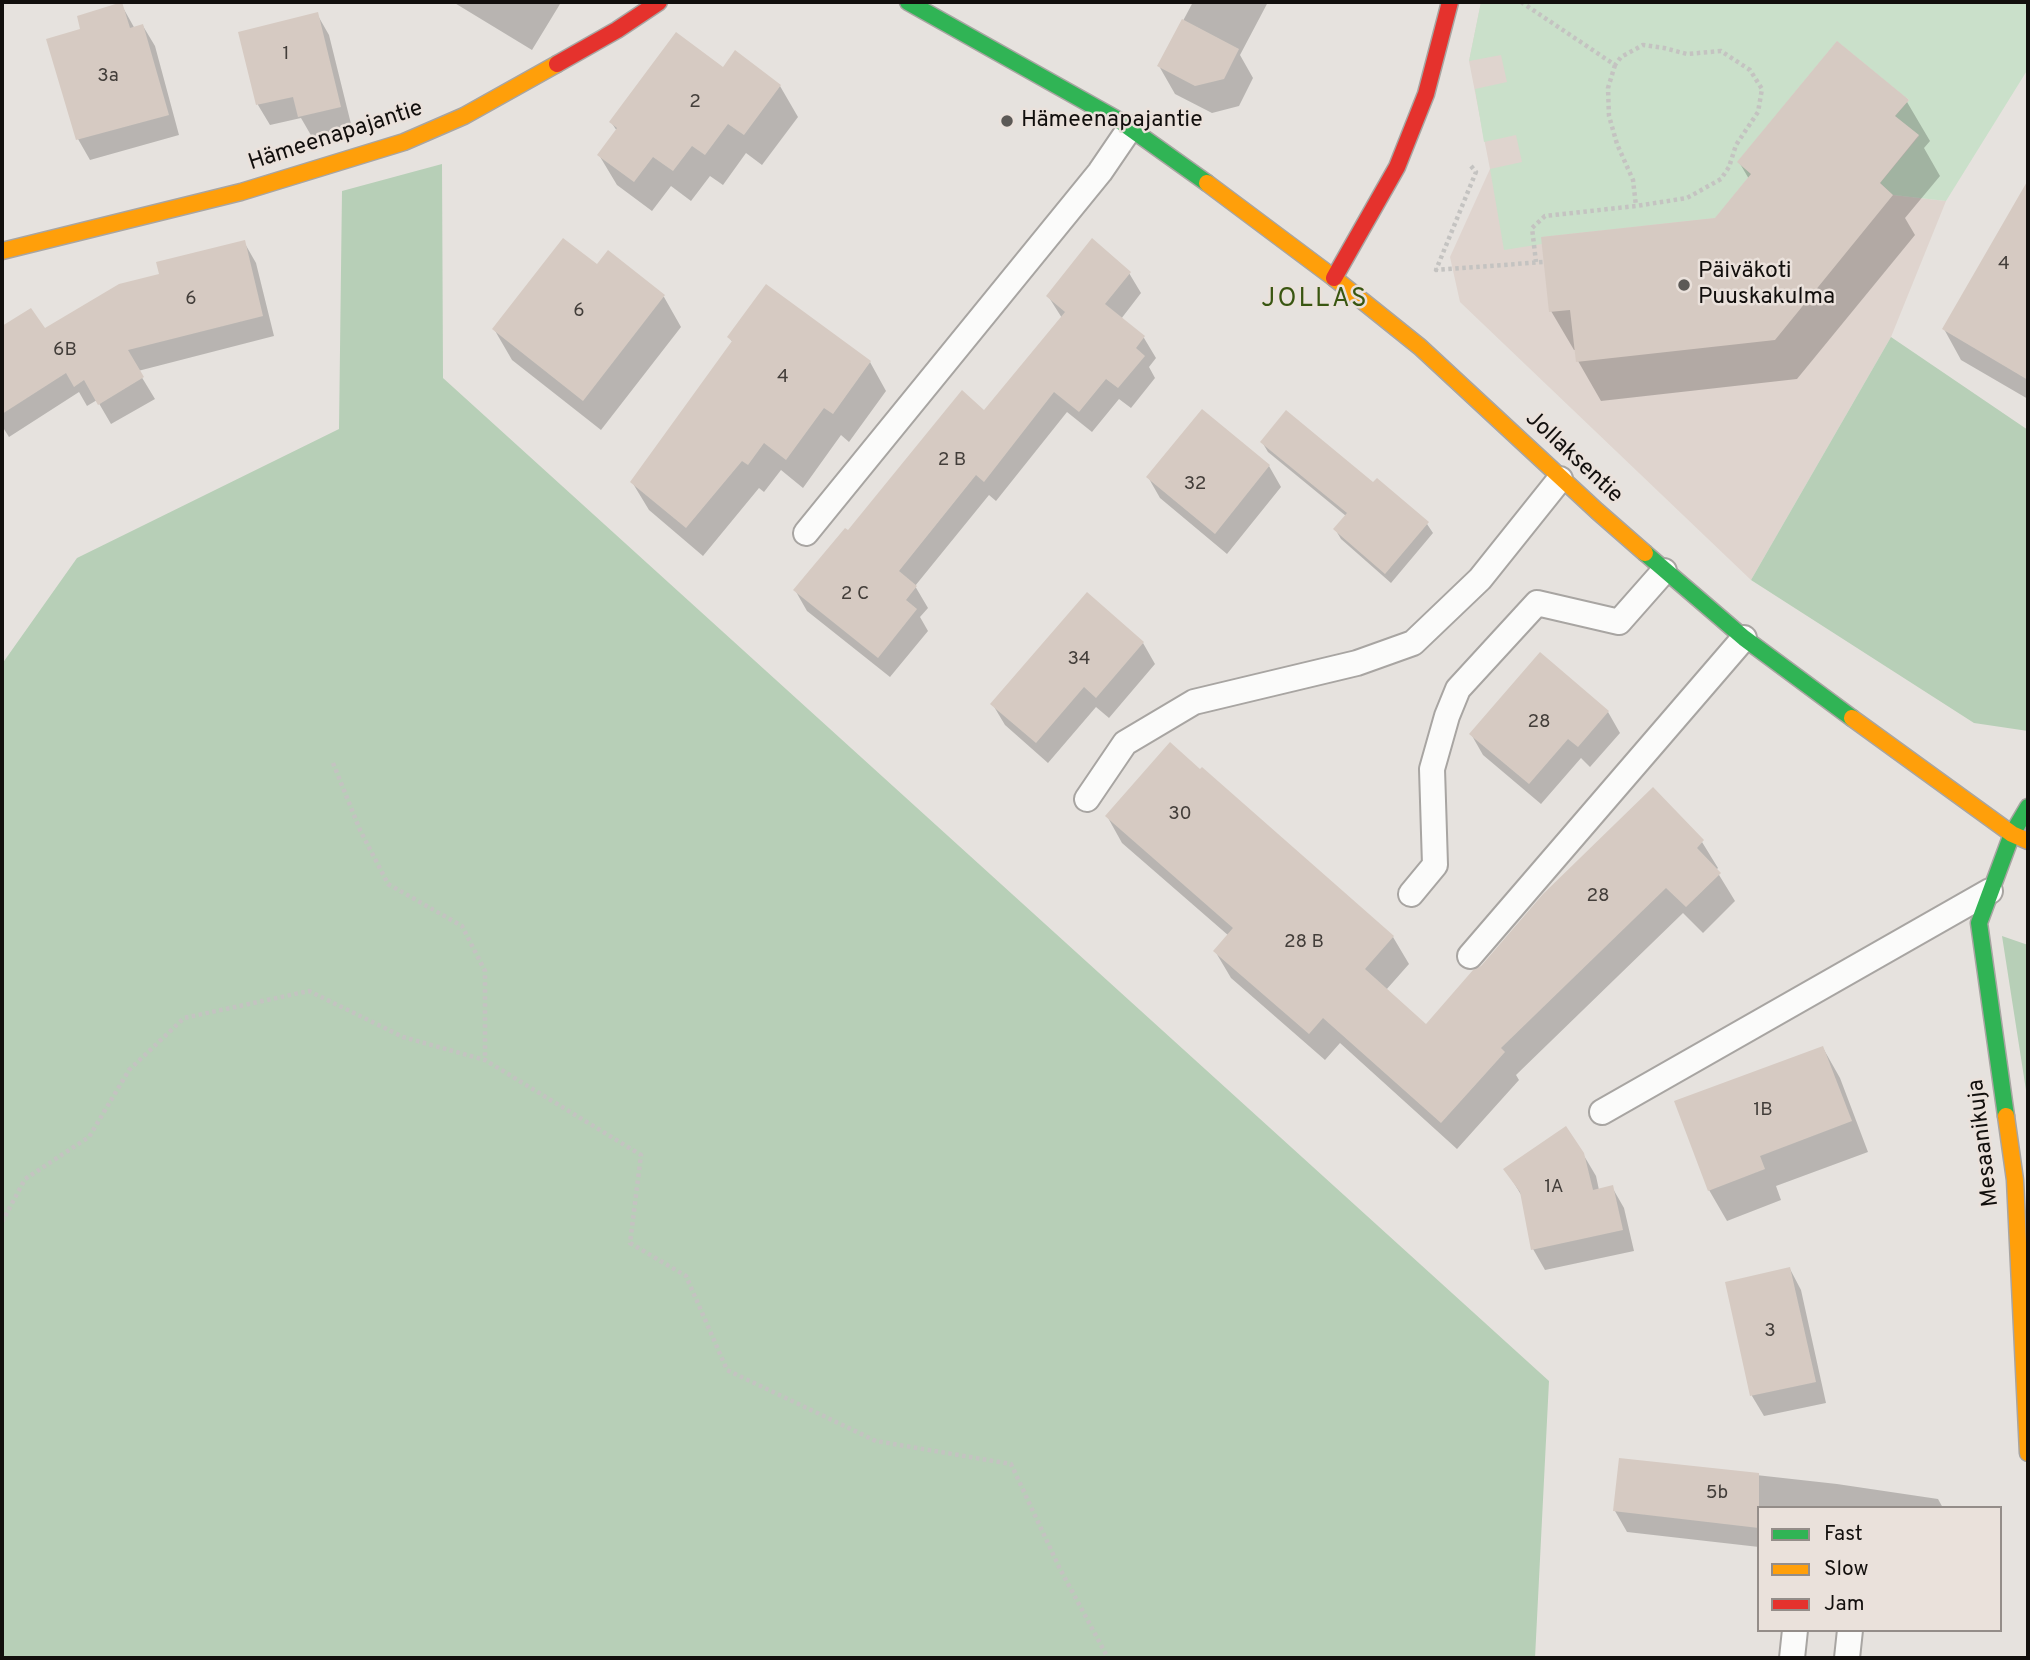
<!DOCTYPE html>
<meta charset="utf-8">
<style>
body{margin:0}
#map{position:relative;width:2030px;height:1660px;overflow:hidden;background:#e6e2de;font-family:Overpass,sans-serif}
canvas{display:block}
.frame{position:absolute;inset:0;border:4px solid #120f0d;pointer-events:none}
.legend{position:absolute;left:1757px;top:1506px;width:245px;height:126px;box-sizing:border-box;background:#eae1db;border:2px solid #948d89;margin:0;padding:9px 12px;list-style:none;font-size:21px;color:#120f0d}
.legend li{display:flex;align-items:center;gap:14px;height:35px}
.legend b{width:35px;border:2px solid #948d89}
</style>
<div id="map">
<canvas width="2030" height="1660"></canvas>
<div class="frame"></div>
<ul class="legend">
<li><b style="height:9px;background:#30b455"></b>Fast</li>
<li><b style="height:9px;background:#ff9f0a"></b>Slow</li>
<li><b style="height:9px;background:#e5322d"></b>Jam</li>
</ul>
</div>
<script>
const g = document.querySelector('canvas').getContext('2d');
g.lineJoin = 'round';
function fill(path, color) { g.fillStyle = color; g.fill(path, 'evenodd'); }
const poly = rows => new Path2D(rows.map(r => 'M' + r).join(''));
function trace(path, color, width, dash) { g.strokeStyle = color; g.lineWidth = width; g.lineCap = dash ? 'butt' : 'round'; g.setLineDash(dash || []); g.stroke(path); }
function label(font, color, halo, rows, align = 'center') {
  g.font = font + ' Overpass,sans-serif'; g.lineWidth = 5; g.setLineDash([]); g.textBaseline = 'middle'; g.strokeStyle = halo; g.fillStyle = color; for (const [text, x, y, turn = 0] of rows) {
    g.save(); g.translate(x, y); g.rotate((+turn || 0) * Math.PI / 180); g.textAlign = isNaN(turn) ? turn : align; if (halo) g.strokeText(text, 0, 0); g.fillText(text, 0, 0); g.restore();
  }
}
fill(poly([
 [1481,2,1876,2,1919,135,1894,195,1946,201,1891,337,1751,580,1460,302,1450,257,1490,169,1469,61]
]), '#dfd4ce');
fill(poly([
 [1481,2,2028,2,2028,69,1946,201,1893,195,1880,183,1919,136,1895,116,1909,100,1837,41,1738,161,1751,174,1715,218,1542,237,1542,244,1504,250,1490,169,1522,162,1516,135,1484,142,1475,89,1507,82,1501,55,1469,61]
]), '#cae0ca');
fill(poly([
 [442,164,443,378,1549,1381,1535,1658,2,1658,2,664,77,558,339,429,342,191],
 [1891,337,2028,430,2028,731,1974,723,1751,580],
 [2002,936,2028,945,2028,1103]
]), '#b7cfb7');
fill(poly([
 [453,2,559,2,560,4,532,50],
 [1193,2,1268,2,1240,55,1253,78,1239,106,1212,113,1175,94,1159,66],
 [121,4,135,29,143,26,155,46,179,135,90,160,78,139,82,30],
 [317,14,329,35,352,128,312,137,301,118,270,125,258,105,240,33],
 [724,69,780,86,798,117,762,165,746,153,723,185,710,176,691,201,671,186,652,211,617,185,599,155,617,131,611,122],
 [1907,102,1930,141,1924,148,1940,176,1905,218,1915,235,1797,379,1601,401,1578,361,1577,350,1574,350,1551,311,1716,219,1749,179,1739,162],
 [2020,198,2028,203,2028,399,1961,360,1944,329],
 [244,242,256,263,274,336,138,371,155,399,111,424,97,400,87,406,79,392,9,437,2,426,2,328,30,310,44,331,161,275],
 [597,267,664,297,681,327,601,430,512,360,494,329],
 [1129,273,1141,293,1121,319,1144,338,1156,358,1149,367,1155,378,1131,408,1119,399,1092,432,1067,412,996,501,989,495,915,586,928,608,920,617,928,631,890,677,807,611,795,590,849,533,984,413,1062,318,1048,296],
 [766,286,870,362,886,391,849,442,841,435,803,488,781,470,764,492,759,488,703,556,649,510,632,482,733,343,729,337],
 [1262,442,1374,484,1427,524,1433,533,1391,583,1341,539,1335,529,1346,516,1268,452],
 [1269,466,1281,487,1227,554,1160,498,1148,477],
 [1143,643,1155,664,1109,718,1096,707,1048,763,1005,725,993,705],
 [1608,712,1620,733,1590,767,1581,758,1541,804,1483,755,1471,734],
 [1107,816,1393,937,1409,964,1386,990,1426,1027,1702,842,1718,868,1716,870,1735,901,1703,933,1683,913,1516,1075,1519,1080,1457,1149,1340,1043,1325,1060,1231,978,1215,951,1229,936,1122,843],
 [1823,1048,1840,1078,1868,1152,1776,1186,1781,1200,1727,1221,1709,1190],
 [1583,1154,1596,1176,1599,1190,1612,1187,1624,1208,1634,1251,1545,1270,1533,1249,1523,1198,1506,1170],
 [1790,1269,1801,1290,1826,1403,1764,1416,1752,1396,1727,1283],
 [1621,1460,1837,1484,1938,1499,1943,1508,1759,1508,1759,1547,1627,1532,1615,1511]
]), '#0003');
fill(poly([
 [122,2,130,28,143,24,169,115,76,140,46,39,80,29,77,16],
 [318,12,341,107,298,117,293,97,256,105,238,32],
 [1182,19,1239,49,1224,79,1195,86,1157,66],
 [676,32,723,67,735,50,781,85,744,135,728,124,705,155,692,146,673,171,653,157,634,182,597,155,617,128,609,122],
 [1837,41,1909,100,1895,116,1919,135,1880,183,1893,195,1775,340,1576,362,1570,310,1549,312,1541,237,1715,218,1751,174,1737,162],
 [2028,180,2028,380,1942,329],
 [563,238,597,264,608,250,665,295,583,401,492,329],
 [1092,238,1131,272,1105,304,1145,336,1136,348,1145,356,1118,388,1106,379,1079,412,1054,392,984,482,976,475,899,571,917,586,906,600,917,609,878,658,793,590,845,528,848,530,962,390,984,410,1065,312,1046,296],
 [245,240,263,316,128,350,144,377,98,405,84,380,74,387,66,373,2,414,2,326,31,308,45,328,119,284,159,274,156,262],
 [766,284,871,361,833,414,824,408,786,460,764,443,748,465,742,461,686,528,630,482,732,341,727,337],
 [1202,409,1270,465,1215,534,1146,477],
 [1286,410,1373,482,1377,478,1429,522,1385,574,1333,529,1347,513,1260,442],
 [1087,592,1144,642,1096,698,1084,687,1036,743,990,704],
 [1540,652,1609,711,1578,747,1568,739,1529,784,1469,734],
 [1170,742,1200,769,1202,767,1394,936,1365,969,1426,1024,1473,970,1481,966,1543,894,1653,787,1704,840,1697,848,1721,873,1686,907,1666,888,1501,1048,1505,1052,1441,1123,1323,1018,1309,1034,1213,951,1233,928,1105,816],
 [1823,1046,1852,1121,1760,1156,1765,1169,1708,1191,1674,1101],
 [1566,1126,1584,1153,1593,1190,1613,1185,1623,1230,1531,1250,1520,1192,1503,1169],
 [1790,1267,1816,1382,1750,1396,1725,1282],
 [1619,1458,1759,1473,1759,1528,1613,1511]
]), '#d6cac2');
const lane = poly([
 [806,533,1100,172,1130,128],
 [1087,799,1125,743,1194,702,1357,663,1413,643,1480,579,1560,479],
 [1411,894,1435,865,1432,769,1447,716,1458,689,1537,603,1619,622,1664,571],
 [1470,956,1744,638],
 [1602,1112,1990,891],
 [1792,1658,1795,1630],
 [1847,1658,1850,1630]
]);
const fast = poly([
 [908,2,1120,121,1207,183],
 [1645,553,1744,638,1852,718],
 [2006,1116,1979,923,2012,834,2028,807]
]);
const slow = poly([
 [1207,183,1334,278,1420,347,1597,511,1645,553],
 [2,251,241,192,404,142,464,116,557,64],
 [1852,718,2012,834,2028,841],
 [2006,1116,2015,1180,2028,1453]
]);
const jam = poly([
 [557,64,617,30,659,2],
 [1334,278,1397,167,1426,94,1450,2]
]);
trace(lane, '#a8a5a2', 28);
trace(fast, '#a8a5a2', 19);
trace(slow, '#a8a5a2', 19);
trace(jam, '#a8a5a2', 19);
trace(poly([
 [1521,2,1615,65,1621,57,1643,45,1664,48,1687,54,1721,51,1750,70,1762,89,1758,112,1736,145,1729,167,1721,179,1687,198,1636,206,1545,216,1532,228,1536,262],
 [1615,65,1608,88,1609,116,1617,144,1633,180,1636,206],
 [1471,166,1476,172,1436,270,1543,262],
 [333,763,360,830,388,884,462,926,485,971,485,1060],
 [2,1222,25,1179,89,1137,129,1070,184,1018,309,991,403,1037,485,1060,641,1155,630,1243,686,1276,727,1370,876,1441,1011,1464,1059,1567,1108,1658]
]), '#c4c3c1', 4.5, [3.5, 3.5]);
trace(lane, '#fbfbfa', 24);
trace(fast, '#30b455', 16);
trace(slow, '#ff9f0a', 16);
trace(jam, '#e5322d', 16);
for (const [x, y, r, color] of [
 [1007,121,7,"#5c5956"],
 [1684,285,7,"#5c5956"]
]) { const dot = new Path2D(); dot.arc(x, y, r, 0, 2 * Math.PI); g.fillStyle = color; g.fill(dot); trace(dot, '#eae1db', 2.5); }
label('19px', '#433e3a', null, [
 ["1",286,55],
 ["3a",108,77],
 ["2",695,103],
 ["4",2004,265],
 ["6",191,300],
 ["6",579,312],
 ["6B",65,351],
 ["4",783,378],
 ["2 B",952,461],
 ["32",1195,485],
 ["2 C",855,595],
 ["34",1079,660],
 ["28",1539,723],
 ["30",1180,815],
 ["28",1598,897],
 ["28 B",1304,943],
 ["1B",1763,1111],
 ["1A",1554,1188],
 ["3",1770,1332],
 ["5b",1717,1494]
]);
label('23px', '#120f0d', '#eae1db', [
 ["Hämeenapajantie",1021,121],
 ["Päiväkoti",1698,272],
 ["Puuskakulma",1698,298]
], 'left');
label('23px', '#120f0d', '#eae1db', [
 ["Hämeenapajantie",336,137,-18],
 ["Jollaksentie",1573,458,43],
 ["Mesaanikuja",1985,1143,-97]
]);
g.letterSpacing = '2px';
label('26px', '#395611', '#eae1db', [
 ["JOLLAS",1315,301]
]);
g.letterSpacing = '0px';
</script>
